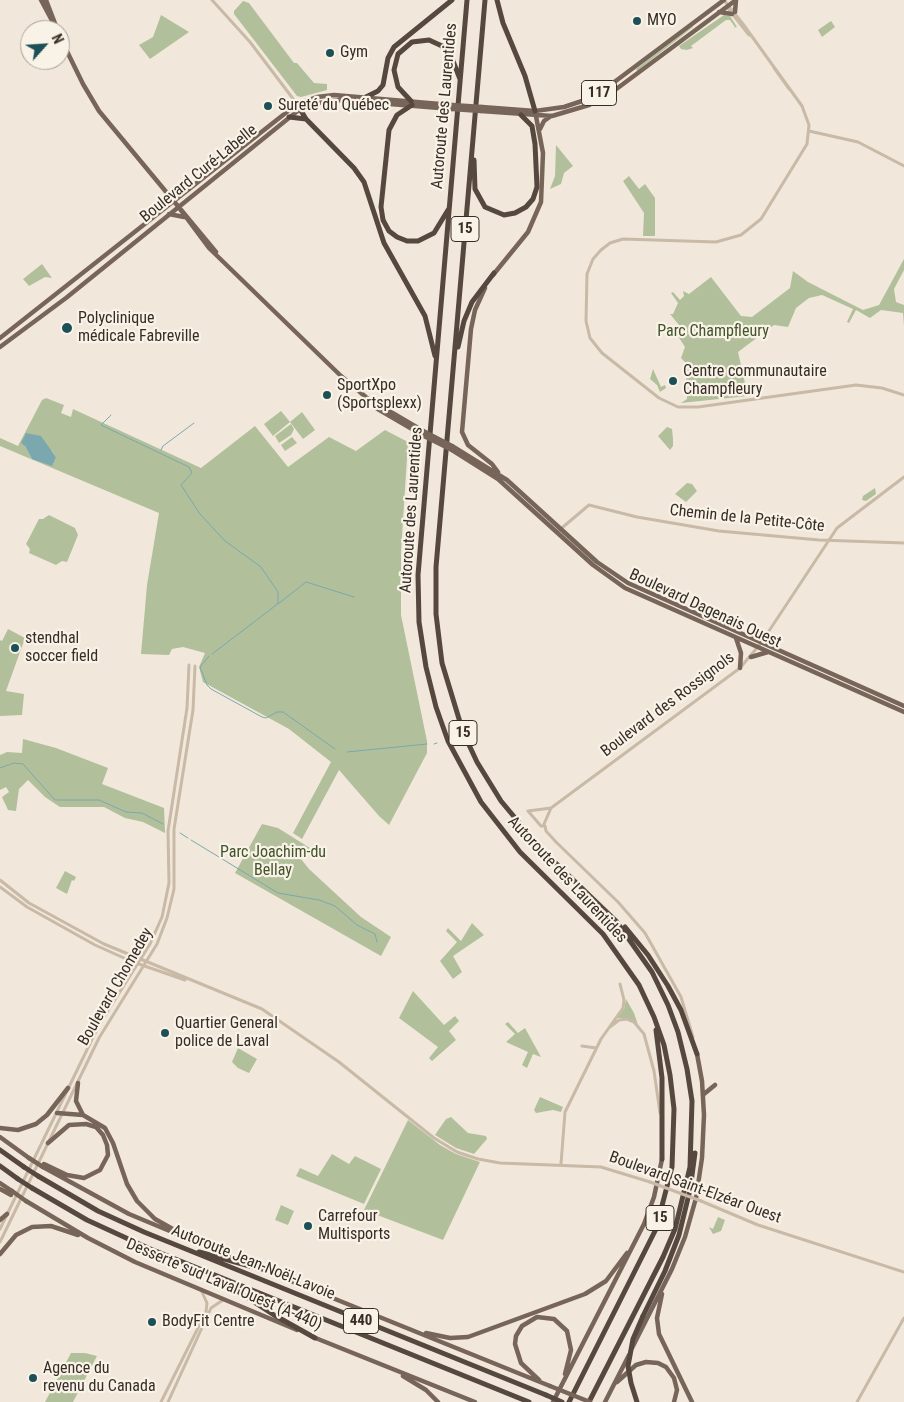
<!DOCTYPE html>
<meta charset="utf-8">
<style>
body{margin:0}
#map{position:relative;width:904px;height:1402px;overflow:hidden;background:#f1e8db;font-family:"Roboto Condensed",sans-serif}
canvas{display:block}
.north{position:absolute;left:20px;top:20px;width:50px;height:50px;box-sizing:border-box;background:#f9f2e7;border:1px solid #aba39a;border-radius:50%;rotate:64deg;font-size:14px;font-weight:700;line-height:20px;text-align:center;color:#362d27}
.north::after{content:'';display:block;margin:auto;width:18px;height:22px;background:#1d4f57;clip-path:polygon(50% 0,100% 100%,50% 72%,0 100%)}
</style>
<div id="map">
<canvas width="904" height="1402"></canvas>
<div class="north">N</div>
</div>
<script>
const g = document.querySelector('canvas').getContext('2d');
g.lineJoin = 'round';
function fill(path, color) { g.fillStyle = color; g.fill(path, 'evenodd'); }
const poly = rows => new Path2D(rows.map(r => 'M' + r).join(''));
function trace(path, color, width, dash) { g.strokeStyle = color; g.lineWidth = width; g.lineCap = dash ? 'butt' : 'round'; g.setLineDash(dash || []); g.stroke(path); }
function label(font, color, halo, rows, align = 'center') {
  g.font = font + ' "Roboto Condensed",sans-serif'; g.lineWidth = 4.5; g.setLineDash([]); g.textBaseline = 'middle'; g.strokeStyle = halo; g.fillStyle = color; for (const [text, x, y, turn = 0] of rows) {
    g.save(); g.translate(x, y); g.rotate((+turn || 0) * Math.PI / 180); g.textAlign = isNaN(turn) ? turn : align; if (halo) g.strokeText(text, 0, 0); g.fillText(text, 0, 0); g.restore();
  }
}
fill(poly([
 [243,1,249,3,294,63,297,63,314,83,327,84,327,90,301,97,297,96,234,14,234,11],
 [161,15,189,32,150,59,139,45,153,37],
 [724,15,730,16,737,27,733,28,735,27,730,20,726,20,691,46,693,48,687,50,681,49,679,46],
 [831,21,835,27,822,37,818,30],
 [693,27,637,71,636,69,693,26],
 [556,145,573,166,564,173,561,184,550,189,555,176],
 [629,176,639,189,645,184,655,198,655,236,643,236,644,213,623,181],
 [904,259,904,270,894,289,896,302,904,305,904,326,903,313,881,310,870,318,856,310,849,323,847,322,853,309,822,295,809,298,796,308,788,327,774,325,738,352,748,396,681,403,687,399,686,373,684,373,686,363,681,358,685,347,674,330,679,325,670,314,673,314,678,303,671,293,673,292,680,300,684,296,683,291,689,294,711,277,741,316,752,317,790,288,793,271,808,282,863,310,879,305],
 [42,264,52,278,45,277,29,286,23,279],
 [653,369,661,387,665,385,666,388,660,392,657,385,650,379],
 [46,398,64,405,61,413,71,417,73,409,201,468,255,426,288,467,329,437,356,451,385,430,408,442,401,552,401,615,427,741,427,753,389,825,379,816,339,770,302,839,293,833,331,762,289,729,203,682,199,667,205,653,183,647,172,649,169,655,141,654,147,585,159,513,0,446,0,438,18,446,42,400],
 [25,446,52,451,56,457,32,459],
 [281,411,290,422,302,412,315,430,303,439,290,422,273,436,264,424],
 [291,424,294,429,291,435,279,443,275,436],
 [667,427,672,429,673,439,673,446,670,450,658,436],
 [292,437,297,443,285,451,281,445],
 [687,483,692,484,697,491,686,502,675,494],
 [875,488,876,494,866,501,862,500,863,496],
 [49,515,75,528,78,535,67,562,62,561,56,565,29,553,30,549,26,544,39,519,43,519],
 [8,629,25,638,6,691,24,694,22,715,0,716,0,640,2,641],
 [23,739,56,748,108,768,102,784,164,808,165,833,143,822,125,818,104,807,60,807,45,797,28,780,19,789,16,811,8,810,2,797,9,792,6,787,0,790,0,755,7,752,22,753],
 [262,824,278,828,310,848,301,859,309,869,361,917,391,937,381,956,235,873],
 [65,871,76,877,74,881,72,880,67,894,56,888],
 [472,923,484,935,453,956,462,972,453,979,440,961,457,942,446,931,448,928,461,941],
 [413,991,444,1025,455,1016,459,1021,449,1031,456,1040,432,1061,429,1058,438,1047,399,1018],
 [626,999,634,1013,638,1025,627,1018,616,1018,624,1009],
 [508,1022,518,1033,525,1028,541,1057,533,1054,527,1068,522,1065,528,1052,506,1042,515,1034,505,1024],
 [238,1048,257,1059,249,1073,238,1068,232,1062],
 [540,1097,563,1107,561,1112,553,1110,536,1113,534,1110],
 [451,1117,468,1133,486,1136,487,1139,474,1154,456,1148,435,1135,446,1119],
 [408,1120,440,1145,456,1154,480,1162,443,1240,364,1210],
 [332,1154,349,1164,355,1156,381,1169,364,1204,296,1176,300,1168,318,1176],
 [281,1205,294,1211,288,1225,275,1220],
 [718,1217,725,1220,721,1231,713,1234,709,1227,713,1229],
 [71,1353,85,1353,97,1356,73,1402,45,1402]
]), '#b1c09b');
fill(poly([
 [26,433,41,436,56,457,52,466,32,459,25,446,21,443]
]), '#7aa8ae');
trace(poly([
 [111,415,101,425,189,467,192,473,181,485,200,514,225,541,261,567,278,592,278,603,275,606,212,654],
 [161,450,163,446,194,423],
 [278,604,306,582,354,597],
 [209,656,200,667,207,685,211,689,262,717,266,718,277,712,283,712,335,749],
 [434,744,437,743],
 [347,752,427,744],
 [0,768,14,763,23,764,55,800,99,800,126,812,142,813,163,824],
 [180,833,188,838],
 [191,840,278,893,319,900,335,906,357,925,375,934,377,942]
]), '#7aa8ae', 1);
trace(poly([
 [212,0,250,42,297,104],
 [724,0,743,24,802,106,809,125,807,144,761,219,741,235,716,242,623,239,610,243,601,250,593,259,587,274,586,321,590,338,602,353,659,398,678,407,698,407,856,385,882,388,904,395],
 [727,7,749,35],
 [774,68,789,89],
 [809,131,858,142,904,166],
 [557,532,589,505,637,517,719,531,819,540,904,543],
 [528,811,551,808,740,668,761,643,837,528,904,477],
 [528,811,541,826,545,826,546,831,556,842,618,902,645,933,681,997,693,1037],
 [544,824,551,808],
 [0,880,29,903,104,944,262,1009,339,1062,434,1138,457,1152,478,1159,500,1163,601,1167,650,1182],
 [0,887,27,907,95,945,133,962,185,980],
 [610,1027,619,1020,627,1019,634,1022,644,1034,654,1071,660,1113],
 [582,1046,596,1048],
 [561,1164,565,1112,601,1039,623,1008,624,1000,620,984],
 [701,1201,758,1225,904,1272],
 [0,1229,99,1025,150,944,162,917,169,883,168,831,187,708,189,665],
 [0,1242,99,1038,157,944,167,918,174,889,174,829,193,710,195,666],
 [161,1402,206,1312,207,1303,202,1292],
 [168,1402,211,1308,223,1300],
 [857,1402,904,1318]
]), '#c9b9a7', 3);
trace(poly([
 [41,0,57,30],
 [46,0,56,26],
 [719,12,732,14],
 [735,12,736,0],
 [60,37,83,84,99,111,216,252],
 [482,107,535,111,564,107,588,99,605,89,724,0],
 [481,111,552,116,589,105,611,93,736,0],
 [540,129,544,121,551,116],
 [174,201,209,248,341,376,367,398,425,432],
 [169,214,184,217],
 [493,275,528,232,541,202,543,153,535,111],
 [485,288,475,310,471,329,462,432,468,445,492,464,498,472],
 [0,338,297,104,317,97,334,95,452,105],
 [0,347,66,298,300,109,319,103,340,100,452,109],
 [376,408,424,436],
 [452,446,507,480,597,562,628,583,904,706],
 [452,450,498,479,593,565,625,588,904,712],
 [736,638,741,653,740,668],
 [751,657,768,652],
 [78,1083,76,1101,83,1115],
 [704,1094,715,1085],
 [57,1113,83,1115,105,1128,113,1143,127,1184,137,1201,155,1219,187,1237],
 [0,1128,18,1130,36,1124,47,1115,68,1088],
 [0,1137,29,1158],
 [44,1164,67,1175,84,1178,100,1170,108,1155,107,1145,103,1135,96,1127,86,1124,69,1125,48,1143],
 [43,1167,129,1214,244,1262],
 [0,1183,12,1191],
 [0,1189,11,1195],
 [26,1201,88,1238,135,1262,297,1330],
 [0,1220,7,1214],
 [0,1254,16,1235,32,1227,51,1226,78,1235],
 [256,1267,550,1386],
 [662,1294,657,1318,659,1334,692,1402],
 [426,1333,450,1338,468,1337,585,1294,606,1281,627,1253],
 [313,1337,475,1402],
 [632,1348,672,1269,685,1237,696,1198,702,1158,704,1115,702,1081,697,1054],
 [403,1376,426,1390,438,1402],
 [539,1380,521,1363,515,1344,516,1336,522,1326,537,1317,554,1319,567,1331,571,1350,565,1374],
 [617,1382,636,1365,646,1362,658,1363,666,1367,674,1378,677,1390,674,1402],
 [553,1402,644,1224,654,1197,662,1159],
 [605,1402,629,1355]
]), '#786559', 4.5);
trace(poly([
 [467,0,418,575,419,622,426,667,436,707,448,741,481,802,520,852,603,934,639,985,654,1017,664,1045,670,1075,674,1109,672,1167,656,1229,569,1402],
 [485,0,436,567,436,614,442,663,463,732,477,762,501,801,541,849,616,921,652,972,668,1005,678,1032,687,1069,692,1101,690,1167,675,1229,663,1257,589,1402],
 [497,0,503,23,525,76,535,111],
 [366,97,378,91,383,85,388,58,394,47,452,0],
 [411,101,398,87,394,70,398,54,412,42,429,40,442,46,451,56,460,79],
 [412,105,397,115,389,130,381,207,383,220,389,231,397,237,407,241,418,241,434,233,448,210],
 [300,109,306,119,354,168,364,182,384,243,425,316,435,356],
 [289,117,306,119],
 [474,160,475,189,485,207,504,215,515,213,526,207,533,199,537,187,535,144,532,126,521,115],
 [458,347,464,321,472,302,494,273],
 [625,927,648,955,668,986,681,1010,697,1054],
 [656,1030,662,1078,662,1159],
 [0,1150,24,1167],
 [0,1166,18,1179],
 [38,1176,98,1211,144,1232,546,1395],
 [32,1188,87,1220,148,1248,529,1402],
 [199,1252,257,1268],
 [222,1281,274,1315,315,1338],
 [643,1316,665,1271,679,1235,690,1190,695,1153]
]), '#57483f', 5);
trace(poly([
 [650,1182,701,1201]
]), '#c9b9a7', 3);
trace(poly([
 [452,105,482,107],
 [452,109,481,111],
 [425,432,452,446],
 [424,436,452,450],
 [29,1158,43,1167],
 [12,1191,26,1201],
 [550,1386,590,1402]
]), '#786559', 4.5);
trace(poly([
 [24,1167,38,1176],
 [18,1179,32,1188],
 [546,1395,562,1402],
 [637,1402,631,1383,628,1366,633,1339,643,1316]
]), '#57483f', 5);
for (const [x, y, r, color] of [
 [637,21,5,"#1d4f57"],
 [330,53,5,"#1d4f57"],
 [268,106,5,"#1d4f57"],
 [67,328,6,"#1d4f57"],
 [673,381,5,"#1d4f57"],
 [327,395,5,"#1d4f57"],
 [15,648,5,"#1d4f57"],
 [165,1033,5,"#1d4f57"],
 [308,1226,5,"#1d4f57"],
 [152,1322,5,"#1d4f57"],
 [33,1378,5,"#1d4f57"]
]) { const dot = new Path2D(); dot.arc(x, y, r, 0, 2 * Math.PI); g.fillStyle = color; g.fill(dot); trace(dot, '#f9f2e7', 2); }
for (const [x, y, w] of [
 [599,93,35],
 [465,229,28],
 [463,733,28],
 [660,1218,28],
 [361,1321,35]
]) { const box = new Path2D(); box.roundRect(x - w / 2, y - 12.5, w, 25, 4); g.fillStyle = '#f9f2e7'; g.fill(box); trace(box, '#362d27', 1); }
label('bold 15px', '#362d27', null, [
 ["117",599,93],
 ["15",465,229],
 ["15",463,733],
 ["15",660,1218],
 ["440",361,1321]
]);
label('16px', '#362d27', '#f9f2e7', [
 ["MYO",647,21],
 ["Gym",340,53],
 ["Sureté du Québec",278,106],
 ["Polyclinique",78,319],
 ["médicale Fabreville",78,337],
 ["Centre communautaire",683,372],
 ["Champfleury",683,390],
 ["SportXpo",337,386],
 ["(Sportsplexx)",337,404],
 ["stendhal",25,639],
 ["soccer field",25,657],
 ["Quartier General",175,1024],
 ["police de Laval",175,1042],
 ["Carrefour",318,1217],
 ["Multisports",318,1235],
 ["BodyFit Centre",162,1322],
 ["Agence du",43,1369],
 ["revenu du Canada",43,1387]
], 'left');
label('16px', '#362d27', '#f9f2e7', [
 ["Autoroute des Laurentides",445,106,-85],
 ["Boulevard Curé-Labelle",199,174,-39],
 ["Autoroute des Laurentides",412,510,-86],
 ["Chemin de la Petite-Côte",747,519,6],
 ["Boulevard Dagenais Ouest",705,609,25],
 ["Boulevard des Rossignols",668,705,-37],
 ["Autoroute des Laurentides",567,880,47],
 ["Boulevard Chomedey",116,987,-60],
 ["Boulevard Saint-Elzéar Ouest",695,1188,20],
 ["Autoroute Jean-Noël-Lavoie",253,1263,22],
 ["Desserte sud Laval Ouest (A-440)",224,1285,23]
]);
label('16px', '#42542b', '#f9f2e7', [
 ["Parc Champfleury",713,332],
 ["Parc Joachim-du",273,853],
 ["Bellay",273,871]
]);
</script>
